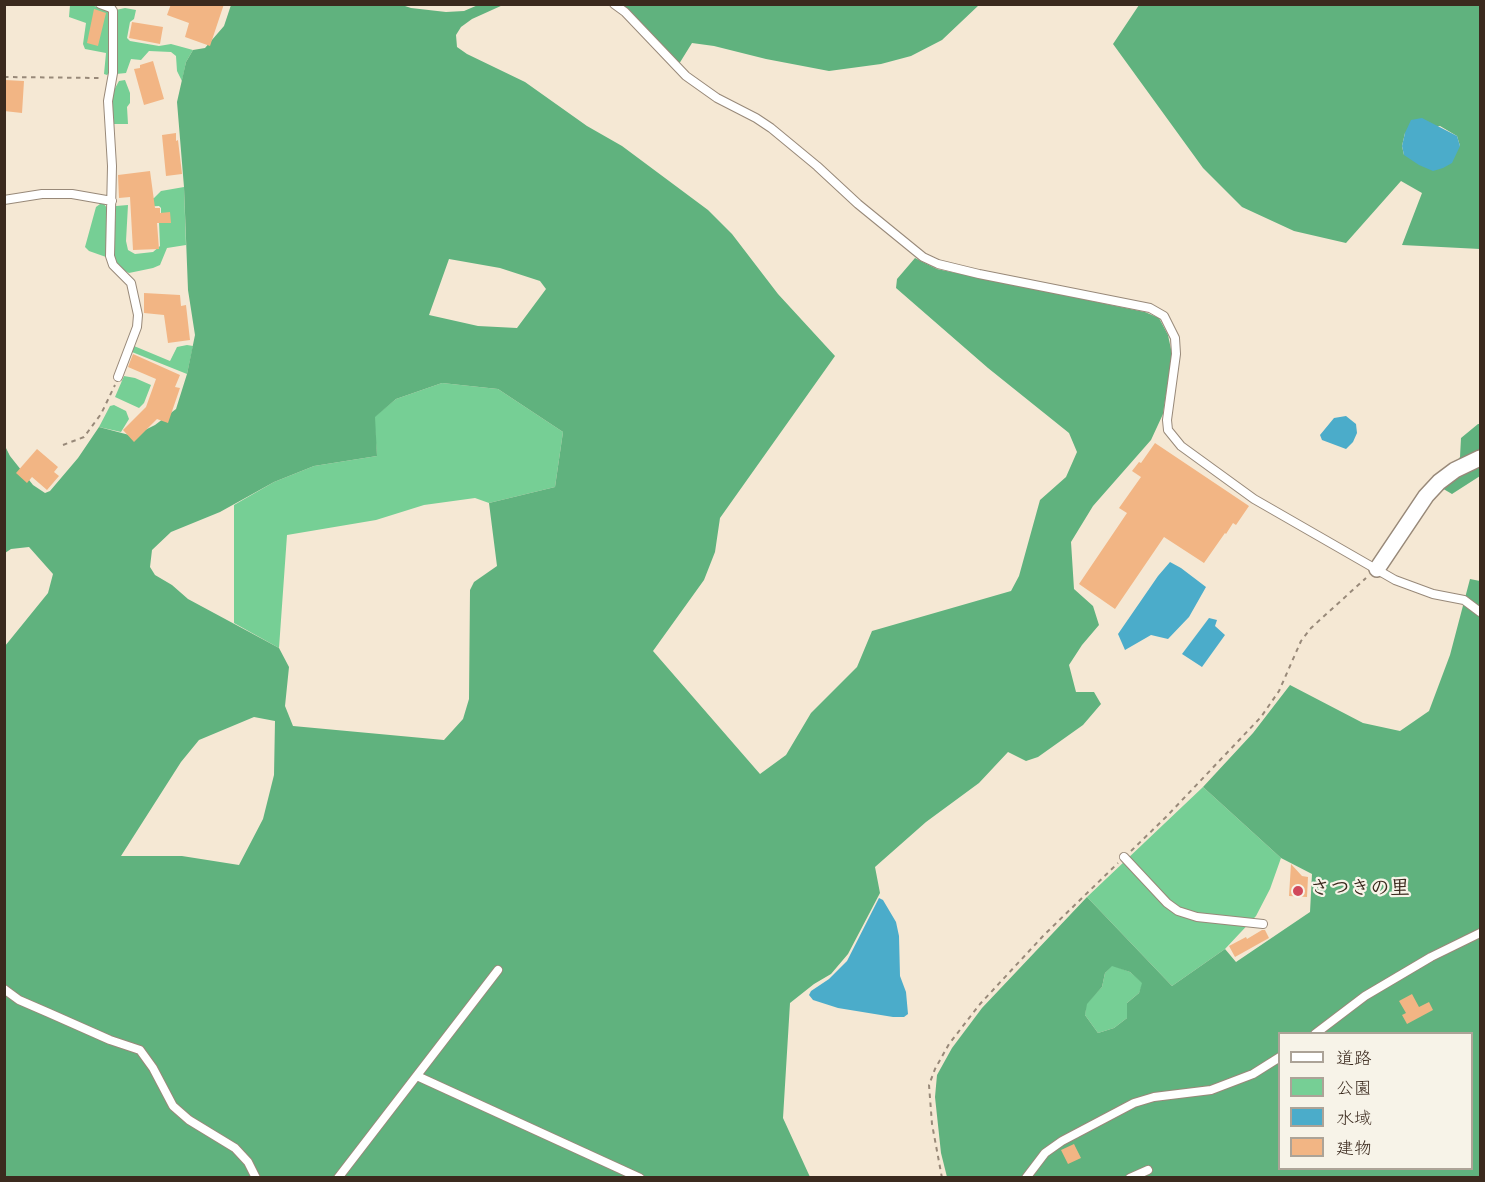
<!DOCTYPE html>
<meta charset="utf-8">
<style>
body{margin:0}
#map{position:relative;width:1485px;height:1182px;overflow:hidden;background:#f5e8d4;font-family:"Gochi Hand","Klee One",sans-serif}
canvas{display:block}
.frame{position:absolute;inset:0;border:6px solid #3b2a1e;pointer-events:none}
.legend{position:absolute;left:1278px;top:1032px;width:195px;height:138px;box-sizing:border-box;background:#f7f3e8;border:2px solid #aca397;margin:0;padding:8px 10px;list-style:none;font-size:18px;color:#3b2a1e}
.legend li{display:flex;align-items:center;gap:12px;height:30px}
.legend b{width:30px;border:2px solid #aca397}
</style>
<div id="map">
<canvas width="1485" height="1182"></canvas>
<div class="frame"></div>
<ul class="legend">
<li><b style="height:8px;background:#fff"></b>道路</li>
<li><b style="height:16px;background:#76cf95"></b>公園</li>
<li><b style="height:16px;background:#4bacca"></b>水域</li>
<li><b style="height:16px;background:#f2b584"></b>建物</li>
</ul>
</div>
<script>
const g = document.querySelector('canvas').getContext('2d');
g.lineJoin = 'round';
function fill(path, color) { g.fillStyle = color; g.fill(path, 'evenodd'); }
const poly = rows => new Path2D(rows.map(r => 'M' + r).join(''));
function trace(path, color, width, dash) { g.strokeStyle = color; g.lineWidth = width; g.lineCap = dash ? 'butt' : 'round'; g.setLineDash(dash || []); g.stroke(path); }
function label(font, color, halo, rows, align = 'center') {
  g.font = font + ' "Gochi Hand","Klee One",sans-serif'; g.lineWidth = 4.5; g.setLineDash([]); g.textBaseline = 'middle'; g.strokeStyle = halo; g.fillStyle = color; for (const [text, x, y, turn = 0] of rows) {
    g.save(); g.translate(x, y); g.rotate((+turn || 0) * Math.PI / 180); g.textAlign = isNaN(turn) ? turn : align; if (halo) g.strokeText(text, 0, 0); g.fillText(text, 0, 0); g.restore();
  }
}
fill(poly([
 [70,5,91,5,107,10,110,14,110,72,107,75,104,74,106,53,85,49,83,44,86,23,69,17],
 [125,8,136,10,134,19,130,22,127,38,130,41,159,46,171,44,193,50,186,62,182,81,177,71,176,56,171,52,149,51,141,60,131,59,126,73,116,74,116,10],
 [125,80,130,93,130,103,127,107,128,124,113,124,113,92,119,81],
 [184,187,186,245,167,248,160,265,153,268,129,273,123,270,115,262,113,255,116,206,128,205,126,241,128,250,135,254,153,252,160,246,159,221,161,219,161,208,159,206,137,207,138,204,154,198,161,191],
 [100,204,104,204,107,208,106,257,89,251,85,247,96,207],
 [187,345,193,346,187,374,132,352,134,346,170,361,177,347],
 [124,376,135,378,151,385,144,403,139,408,115,397],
 [442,383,498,389,563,432,555,487,489,503,475,498,424,505,376,520,287,535,279,648,234,623,234,505,274,482,314,466,377,456,374,417,396,399],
 [114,405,126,411,129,419,121,432,99,427,110,406],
 [1203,787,1281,858,1270,889,1256,916,1225,949,1172,986,1087,897],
 [1112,965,1130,972,1143,983,1139,993,1127,1003,1127,1018,1114,1028,1098,1033,1085,1015,1086,1004,1102,987,1105,973]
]), '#76cf95');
fill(poly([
 [399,4,411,8,446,12,464,11,478,5,503,5,472,19,461,27,456,35,457,47,467,54,525,82,587,126,622,146,708,210,732,234,778,294,835,356,720,518,715,552,704,580,653,651,760,774,786,755,811,713,857,667,872,631,1011,591,1019,576,1040,500,1066,477,1077,452,1069,433,988,368,896,288,897,279,915,258,937,269,1145,312,1159,318,1168,335,1172,354,1163,414,1151,440,1093,506,1071,542,1074,589,1093,606,1099,625,1082,645,1069,665,1076,692,1094,692,1101,704,1083,725,1038,757,1026,761,1008,752,979,783,926,822,875,867,880,893,848,954,831,974,814,984,790,1003,783,1118,810,1177,5,1177,5,646,48,593,53,574,29,547,11,549,5,553,4,444,10,456,33,485,45,493,50,491,78,458,99,427,133,436,155,425,176,409,187,374,195,335,188,290,184,187,177,102,186,62,193,50,205,48,224,26,231,5],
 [449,259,500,268,540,281,546,289,517,328,478,326,429,315],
 [442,383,498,389,563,432,555,487,489,503,497,566,474,582,470,590,469,699,463,719,444,740,293,726,285,706,289,667,279,648,188,599,172,585,155,575,150,567,152,550,171,532,220,512,274,482,314,466,377,456,375,417,396,399],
 [254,717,275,721,274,775,263,819,239,865,182,856,121,856,181,762,199,740],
 [619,5,979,5,942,40,911,56,881,64,829,71,766,59,714,46,692,43,679,64],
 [1139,5,1480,5,1480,249,1402,245,1422,193,1401,181,1346,243,1294,231,1242,207,1203,168,1113,44],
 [1440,126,1457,136,1460,146,1404,155,1402,146,1405,133],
 [1478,424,1480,424,1480,476,1452,494,1440,487,1460,457,1461,438],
 [1470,579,1480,581,1480,1177,947,1177,941,1153,935,1097,937,1075,952,1048,982,1008,1087,897,1172,986,1225,949,1236,962,1310,912,1312,874,1281,858,1203,787,1253,733,1290,685,1363,723,1400,731,1429,711,1450,655],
 [1112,966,1130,972,1142,983,1139,993,1127,1003,1127,1018,1114,1028,1098,1033,1085,1015,1087,1004,1102,987,1105,973],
 [1280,1034,1472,1034,1472,1168,1280,1168]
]), '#60b27e');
fill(poly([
 [1422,118,1457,136,1460,146,1452,163,1443,168,1433,171,1419,165,1404,155,1402,146,1405,133,1411,120],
 [1346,416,1356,424,1357,433,1353,442,1346,449,1322,440,1320,435,1334,418],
 [1170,562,1181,568,1206,587,1189,617,1168,639,1151,635,1125,650,1118,634,1158,576],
 [1209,618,1217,620,1215,626,1225,635,1202,667,1182,654],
 [879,898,883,900,896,922,899,936,900,976,906,992,908,1014,904,1017,893,1017,838,1008,813,1000,809,995,811,991,829,979,847,961]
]), '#4bacca');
fill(poly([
 [171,4,224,4,210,46,185,37,189,23,167,15],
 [94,9,106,13,98,46,87,43],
 [132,22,163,27,160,44,129,38],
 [153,61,164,99,144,105,134,69,140,68,140,65],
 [5,80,24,81,22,113,4,111],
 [176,133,176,141,178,140,182,174,166,176,162,135],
 [150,171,155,208,160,208,160,213,170,212,171,223,157,223,159,249,133,250,130,197,119,198,118,175],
 [144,293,180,295,181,306,186,305,190,340,168,343,164,315,144,313],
 [133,354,180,375,175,387,180,388,168,423,157,419,134,442,123,430,146,407,156,379,128,367],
 [1155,443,1249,506,1236,525,1233,523,1226,534,1225,533,1204,563,1164,537,1115,609,1079,584,1127,513,1119,508,1141,477,1132,471,1139,462,1141,463],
 [37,449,58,467,54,472,59,476,47,490,32,477,27,483,16,473],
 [1291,864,1302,876,1308,877,1307,897,1289,896],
 [1262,930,1265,930,1269,938,1235,957,1229,946,1246,937,1247,939],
 [1412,994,1419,1007,1429,1002,1433,1010,1407,1024,1402,1015,1406,1013,1399,1001],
 [1074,1144,1081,1158,1068,1164,1061,1150]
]), '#f2b584');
const service = poly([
 [100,4,111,8,113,11,113,73,108,101,112,166,110,256,113,265,131,283,138,315,137,327,118,377],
 [614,4,625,12,686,76,717,98,756,118,771,128,817,166,858,204,923,257,938,264,979,274,1150,308,1164,316,1175,338,1176,354,1167,420,1168,430,1181,446,1254,499,1395,580,1433,594,1464,600,1480,612],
 [4,200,42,194,72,194,112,201],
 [1124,857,1167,903,1178,911,1197,917,1263,924],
 [4,989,19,1000,49,1013,110,1040,140,1050,153,1068,173,1106,189,1120,235,1148,248,1162,256,1178],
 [1315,1034,1365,996,1431,957,1480,933],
 [417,1076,640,1178],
 [338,1178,498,970],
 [1026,1178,1045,1153,1062,1141,1134,1103,1154,1097,1211,1090,1253,1074,1280,1057],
 [1130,1178,1148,1170]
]);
const minor = poly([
 [1377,569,1426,496,1439,482,1455,470,1480,458]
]);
trace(service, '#988979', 10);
trace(minor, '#988979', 18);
trace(poly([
 [4,77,101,78],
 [63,445,84,437,101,414,115,385],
 [1131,851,1166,817,1261,717,1279,691,1301,641,1311,628,1366,578],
 [942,1178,932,1124,929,1085,935,1069,949,1044,980,1004,1044,935,1118,863]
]), '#988979', 2, [4.5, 4.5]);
trace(service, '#fff', 8);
trace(minor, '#fff', 15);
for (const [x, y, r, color] of [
 [1298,891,6,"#d1495b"]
]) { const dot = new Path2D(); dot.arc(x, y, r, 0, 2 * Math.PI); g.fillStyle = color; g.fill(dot); trace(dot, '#f7f3e8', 2); }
label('bold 20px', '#3b2a1e', '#f7f3e8', [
 ["さつきの里",1310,891]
], 'left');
</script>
